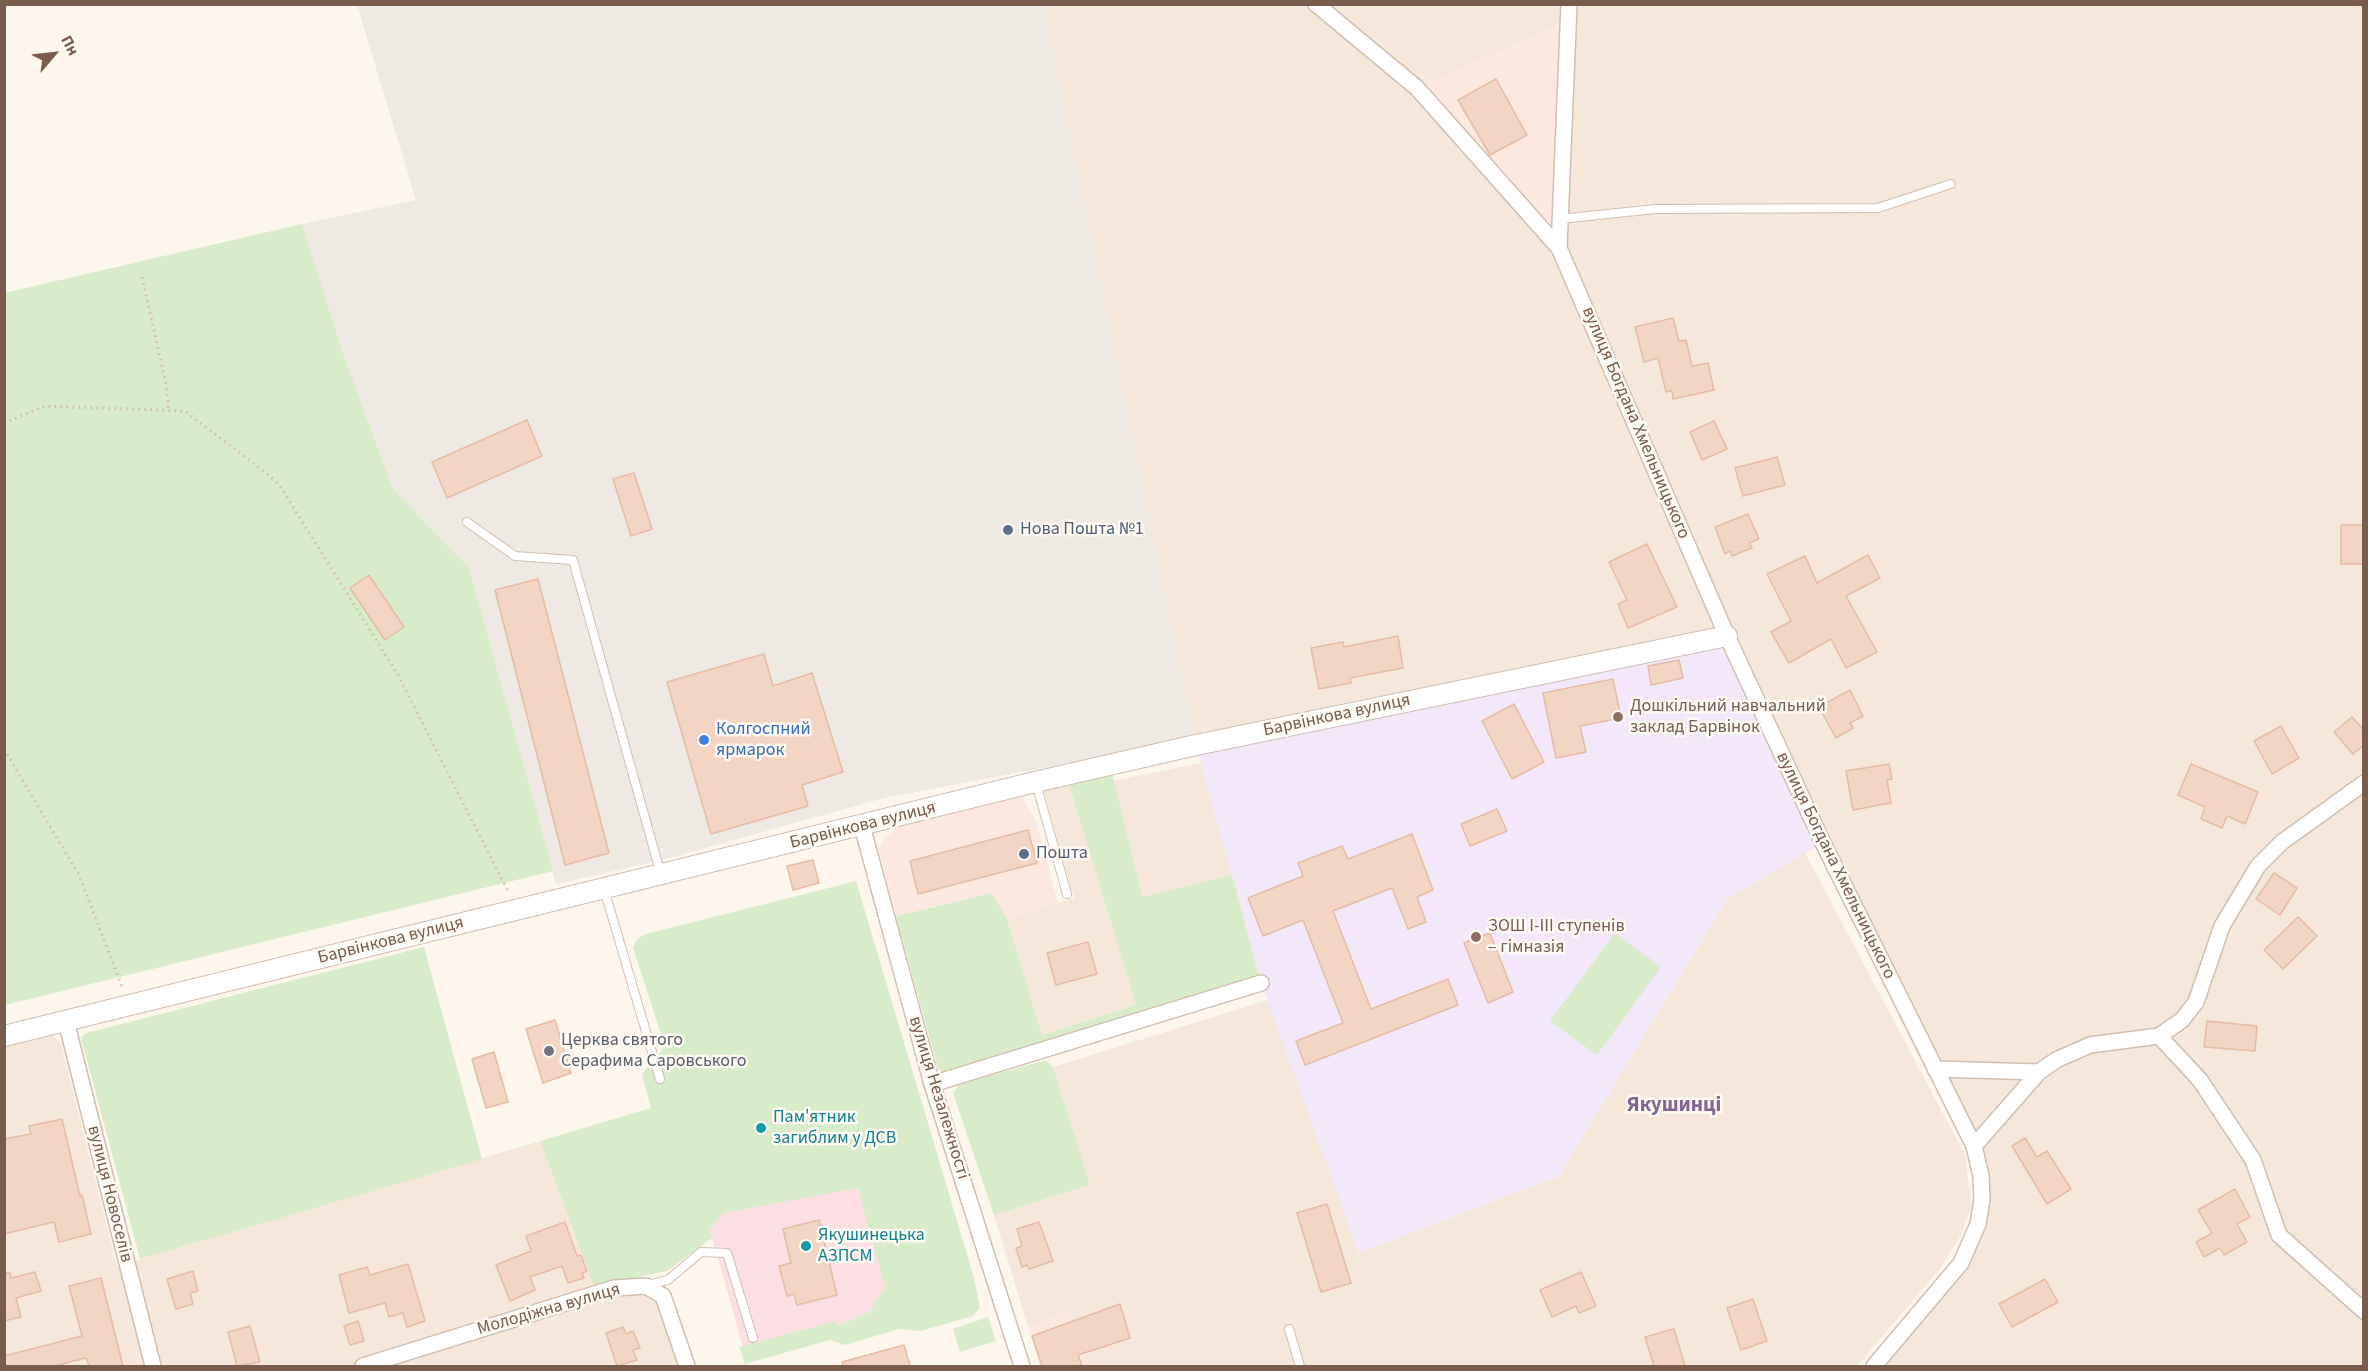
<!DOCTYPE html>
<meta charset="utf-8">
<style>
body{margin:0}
#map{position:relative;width:2368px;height:1371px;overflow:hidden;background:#fdf6ec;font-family:"Source Sans 3",sans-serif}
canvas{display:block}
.frame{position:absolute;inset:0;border:6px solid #7a5c4d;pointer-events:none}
.north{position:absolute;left:24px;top:24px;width:60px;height:60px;-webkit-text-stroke:4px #fffaf3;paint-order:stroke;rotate:62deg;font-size:16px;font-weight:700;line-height:24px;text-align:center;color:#7a5c4d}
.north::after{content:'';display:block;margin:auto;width:21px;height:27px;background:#7a5c4d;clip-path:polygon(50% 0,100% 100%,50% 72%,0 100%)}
</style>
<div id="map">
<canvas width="2368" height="1371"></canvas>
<div class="frame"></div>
<div class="north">Пн</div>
</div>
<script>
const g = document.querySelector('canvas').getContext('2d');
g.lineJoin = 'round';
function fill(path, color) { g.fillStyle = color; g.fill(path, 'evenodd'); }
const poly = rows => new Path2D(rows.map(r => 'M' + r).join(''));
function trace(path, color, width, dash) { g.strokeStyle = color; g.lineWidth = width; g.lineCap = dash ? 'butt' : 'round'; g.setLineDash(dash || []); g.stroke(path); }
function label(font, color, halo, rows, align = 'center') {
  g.font = font + ' "Source Sans 3",sans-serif'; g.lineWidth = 5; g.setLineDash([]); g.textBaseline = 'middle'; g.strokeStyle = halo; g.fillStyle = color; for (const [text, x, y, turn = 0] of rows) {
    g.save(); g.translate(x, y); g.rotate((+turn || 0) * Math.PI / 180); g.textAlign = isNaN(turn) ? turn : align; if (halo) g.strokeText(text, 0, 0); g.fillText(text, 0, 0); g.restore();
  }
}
fill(poly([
 [1043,5,2363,5,2363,1366,1874,1366,1971,1244,1981,1176,1823,843,1196,745],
 [1201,763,1232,875,1142,898,1113,781],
 [1068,781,1136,1005,1042,1035,1007,919,1074,898,1044,791,1048,785],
 [1805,853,1965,1155,1972,1205,1961,1235,1940,1269,1857,1366,1089,1366,1070,1311,1028,1327,994,1215,1090,1185,1053,1067,1268,1000,1359,1253,1559,1176,1727,899],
 [51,1035,61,1043,117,1266,540,1141,600,1302,618,1296,642,1294,659,1298,682,1366,5,1366,4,1045]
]), '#f5e8da');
fill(poly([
 [1567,20,1559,248,1417,88],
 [1021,794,1036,821,1058,903,1007,919,992,893,896,916,878,849,885,837,900,826],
 [1070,1311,1089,1366,1040,1366,1028,1327]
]), '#fde8e0');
fill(poly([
 [357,5,1043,5,1196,745,1042,768,884,798,659,861,556,884,469,568,393,489,345,359,302,224,416,200]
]), '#efe9e4');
fill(poly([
 [1727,636,1823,843,1727,899,1559,1176,1359,1253,1261,983,1196,745]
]), '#f3e8fa');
fill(poly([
 [858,1187,885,1288,869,1312,838,1326,744,1351,710,1230,722,1213]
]), '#fbdfe3');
fill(poly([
 [302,224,345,359,393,489,469,568,553,871,5,1005,4,293],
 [1112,773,1142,897,1232,875,1259,976,945,1075,938,1068,896,916,992,893,1007,919,1042,1035,1136,1005,1068,781],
 [856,881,974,1278,980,1308,973,1316,921,1331,899,1329,845,1345,830,1340,745,1364,739,1347,836,1321,838,1326,869,1312,885,1288,858,1188,723,1213,710,1230,712,1238,667,1271,594,1286,540,1141,651,1108,642,1074,665,1046,633,948,637,939,646,934],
 [1615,933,1661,967,1597,1055,1550,1021],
 [424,947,482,1159,140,1259,81,1038,86,1033],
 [1046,1060,1053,1067,1090,1185,994,1215,953,1093,960,1084],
 [988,1317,996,1341,960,1352,953,1329]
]), '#d8ecc9');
const building = poly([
 [1496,79,1527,135,1490,155,1458,100,1496,79],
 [1673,318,1679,341,1686,340,1692,366,1708,363,1714,390,1673,399,1672,391,1666,392,1658,358,1644,362,1635,327,1673,318],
 [527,420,542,456,447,498,432,462,527,420],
 [1714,421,1727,449,1702,460,1690,432,1714,421],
 [1777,457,1785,485,1743,496,1735,468,1777,457],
 [634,473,652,529,631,536,613,479,634,473],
 [1748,514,1759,539,1749,543,1752,548,1732,556,1730,551,1725,554,1715,527,1748,514],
 [2341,525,2364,525,2364,564,2341,564,2341,525],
 [1647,544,1677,607,1628,628,1618,604,1627,600,1609,562,1647,544],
 [1868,555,1880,578,1846,596,1877,652,1846,668,1831,639,1789,663,1771,632,1791,621,1767,574,1805,556,1817,583,1868,555],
 [369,575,404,627,385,640,350,588,369,575],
 [538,579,609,853,565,865,495,590,538,579],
 [1398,636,1403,668,1350,678,1351,683,1319,689,1311,648,1343,642,1344,647,1398,636],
 [764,654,773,686,812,673,843,772,802,785,808,806,711,834,667,682,764,654],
 [1679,660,1683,678,1651,685,1648,666,1679,660],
 [1613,679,1621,718,1580,726,1586,752,1556,758,1543,693,1613,679],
 [1850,690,1863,716,1850,723,1853,728,1836,738,1819,707,1850,690],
 [1514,704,1544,762,1512,779,1482,721,1514,704],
 [2352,717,2364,730,2364,745,2353,754,2334,732,2352,717],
 [2281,726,2299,758,2272,774,2254,741,2281,726],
 [1889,764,1892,779,1887,780,1891,803,1853,810,1846,771,1889,764],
 [2191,764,2258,792,2245,824,2227,816,2222,828,2201,819,2205,807,2178,795,2191,764],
 [1497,809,1507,831,1470,846,1461,824,1497,809],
 [1028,830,1037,863,918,894,910,861,1028,830],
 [1412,834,1433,890,1417,897,1426,922,1408,929,1392,888,1333,911,1371,1009,1448,979,1458,1005,1305,1065,1296,1041,1343,1023,1303,920,1263,936,1248,898,1303,876,1298,863,1342,846,1348,859,1412,834],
 [813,860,819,883,793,890,787,866,813,860],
 [2274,873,2297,888,2280,915,2256,899,2274,873],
 [2298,917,2317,936,2283,969,2264,950,2298,917],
 [1490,933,1513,992,1488,1003,1464,943,1490,933],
 [1088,942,1097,974,1056,985,1047,953,1088,942],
 [555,1020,571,1073,543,1083,526,1029,555,1020],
 [2207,1021,2257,1026,2255,1051,2204,1047,2207,1021],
 [494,1052,508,1102,486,1108,472,1059,494,1052],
 [62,1119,80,1196,82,1195,91,1234,59,1242,54,1222,4,1234,4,1139,31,1134,29,1126,62,1119],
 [2025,1138,2037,1157,2047,1151,2071,1189,2047,1204,2012,1146,2025,1138],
 [2235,1189,2250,1217,2237,1224,2247,1242,2224,1255,2220,1248,2204,1257,2196,1242,2212,1233,2198,1210,2235,1189],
 [1327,1204,1351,1283,1321,1292,1297,1213,1327,1204],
 [819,1220,837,1295,797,1305,794,1294,787,1296,779,1266,791,1263,783,1229,819,1220],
 [565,1222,577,1256,581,1255,587,1271,582,1273,584,1278,568,1283,562,1266,530,1277,535,1290,510,1301,496,1265,531,1251,526,1236,565,1222],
 [1039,1222,1053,1261,1029,1269,1027,1265,1022,1267,1016,1248,1022,1246,1017,1229,1039,1222],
 [408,1264,425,1321,407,1327,403,1313,389,1317,385,1303,349,1313,339,1275,367,1267,370,1275,408,1264],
 [193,1271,198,1291,190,1293,193,1304,176,1309,167,1279,193,1271],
 [35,1272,41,1291,16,1298,21,1317,4,1321,4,1273,10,1273,11,1278,35,1272],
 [1581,1272,1596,1306,1579,1313,1576,1306,1552,1317,1540,1290,1581,1272],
 [101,1278,123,1366,89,1366,86,1358,54,1366,4,1366,4,1356,82,1336,69,1286,101,1278],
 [2045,1279,2058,1302,2012,1327,1999,1304,2045,1279],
 [1753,1299,1767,1341,1741,1350,1727,1308,1753,1299],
 [1120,1304,1130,1338,1078,1355,1082,1366,1042,1366,1032,1336,1120,1304],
 [358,1321,364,1341,350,1345,344,1326,358,1321],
 [250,1326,260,1362,237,1366,228,1332,250,1326],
 [623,1327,626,1334,633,1331,640,1348,633,1350,637,1360,617,1366,606,1333,623,1327],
 [1674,1329,1685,1366,1654,1366,1645,1337,1674,1329],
 [904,1345,910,1366,843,1366,842,1362,904,1345]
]);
fill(building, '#f3d5c3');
trace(building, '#e6bba3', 1.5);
const service = poly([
 [1560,219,1655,209,1878,208,1951,184],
 [467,522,515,556,573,560,661,875],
 [1036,783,1067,894],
 [604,889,660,1079],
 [648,1285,668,1280,701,1252,727,1253,753,1338],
 [1289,1329,1300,1366]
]);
const minor = poly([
 [1316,4,1417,88,1559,248],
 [1569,4,1559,248,1727,636,1823,843,1974,1146,1981,1176,1982,1200,1978,1224,1961,1263,1874,1366],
 [862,826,932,1084,1022,1366],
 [66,1021,153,1366],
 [2159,1036,2182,1020,2196,1002,2222,926,2258,866,2282,842,2364,783],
 [1935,1069,2039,1072],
 [932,1084,1261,983],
 [1974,1146,2039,1072,2056,1060,2090,1045,2159,1036,2200,1080,2253,1160,2279,1235,2364,1311],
 [363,1366,614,1288,646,1286,663,1296,687,1366]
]);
const tertiary = poly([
 [4,1036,1035,782,1196,745,1727,636]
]);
trace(service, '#d1beb0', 10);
trace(minor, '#d1beb0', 18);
trace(tertiary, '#d1beb0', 22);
trace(poly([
 [142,277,166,384,169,412],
 [4,423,45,406,185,411,270,476,280,486,398,675,509,893],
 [4,749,79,875,123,989]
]), '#d9b8a5', 3, [1.5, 4.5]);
trace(service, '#fff', 8);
trace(minor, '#fff', 15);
trace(tertiary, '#fff', 20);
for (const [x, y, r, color] of [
 [1008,530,6,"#5c6f8a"],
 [1618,717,6,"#8d6e63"],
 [704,740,6,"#3f7fe0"],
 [1024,854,6,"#5c6f8a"],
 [1476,937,6,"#8d6e63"],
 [549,1051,6,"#6b7280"],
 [761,1128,6,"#0f9aa8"],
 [806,1246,6,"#0f9aa8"]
]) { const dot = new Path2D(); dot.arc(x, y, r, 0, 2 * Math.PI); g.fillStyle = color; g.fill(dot); trace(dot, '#fffaf3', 2); }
label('18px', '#7a5c4d', '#fffaf3', [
 ["вулиця Богдана Хмельницького",1635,423,67],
 ["Барвінкова вулиця",1337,716,-12],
 ["Барвінкова вулиця",863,826,-14],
 ["вулиця Богдана Хмельницького",1835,866,64],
 ["Барвінкова вулиця",391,941,-14],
 ["вулиця Незалежності",938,1098,73],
 ["вулиця Новоселів",109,1194,76],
 ["Молодіжна вулиця",549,1310,-16]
]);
label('18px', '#4e5e75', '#fffaf3', [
 ["Нова Пошта №1",1020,530],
 ["Пошта",1036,854]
], 'left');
label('18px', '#785e54', '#fffaf3', [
 ["Дошкільний навчальний",1630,707],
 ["заклад Барвінок",1630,728],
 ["ЗОШ І-ІІІ ступенів",1488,927],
 ["– гімназія",1488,948]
], 'left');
label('18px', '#366cbe', '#fffaf3', [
 ["Колгоспний",716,730],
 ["ярмарок",716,751]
], 'left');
label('18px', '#5b616d', '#fffaf3', [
 ["Церква святого",561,1041],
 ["Серафима Саровського",561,1062]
], 'left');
label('18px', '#0d838f', '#fffaf3', [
 ["Пам'ятник",773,1118],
 ["загиблим у ДСВ",773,1139],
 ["Якушинецька",818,1236],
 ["АЗПСМ",818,1257]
], 'left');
label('bold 21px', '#846695', '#fffaf3', [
 ["Якушинці",1674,1106]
]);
</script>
